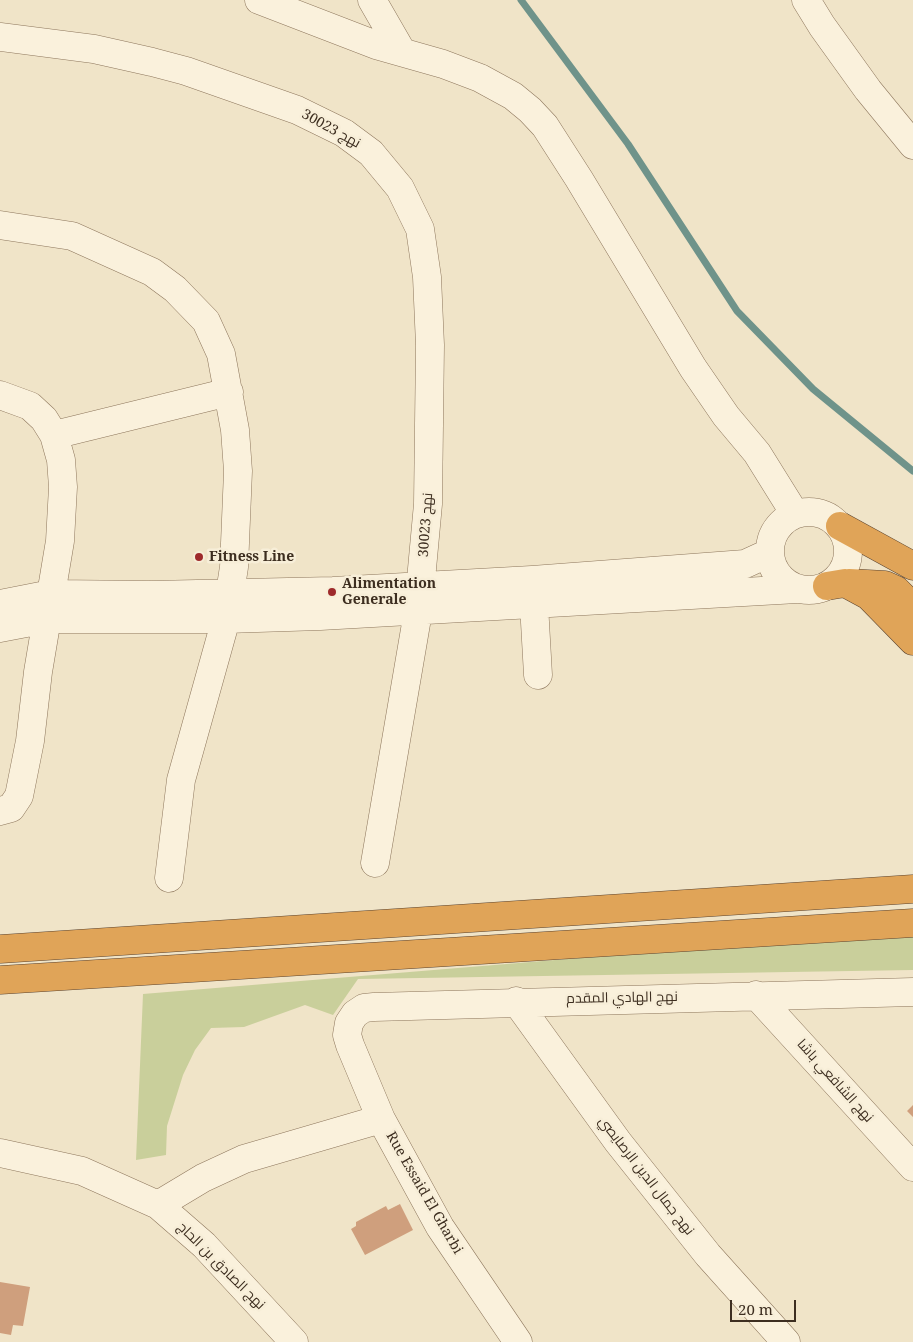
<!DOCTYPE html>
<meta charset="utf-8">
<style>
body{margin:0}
#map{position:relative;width:913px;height:1342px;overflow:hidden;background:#f0e4c8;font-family:"Noto Serif",serif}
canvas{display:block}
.scale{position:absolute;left:730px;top:1300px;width:66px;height:22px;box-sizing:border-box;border:2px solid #3d2e20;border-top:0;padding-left:6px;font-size:15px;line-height:18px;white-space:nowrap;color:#3d2e20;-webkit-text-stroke:4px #f7eed8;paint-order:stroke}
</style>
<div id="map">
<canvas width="913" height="1342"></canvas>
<div class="scale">20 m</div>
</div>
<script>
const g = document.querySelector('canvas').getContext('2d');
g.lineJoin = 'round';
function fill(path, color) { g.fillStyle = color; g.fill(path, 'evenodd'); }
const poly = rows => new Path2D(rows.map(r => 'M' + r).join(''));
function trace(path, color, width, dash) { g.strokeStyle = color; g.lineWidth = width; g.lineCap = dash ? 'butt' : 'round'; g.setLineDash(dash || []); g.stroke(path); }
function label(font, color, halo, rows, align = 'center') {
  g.font = font + ' "Noto Serif",Cairo,serif'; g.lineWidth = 5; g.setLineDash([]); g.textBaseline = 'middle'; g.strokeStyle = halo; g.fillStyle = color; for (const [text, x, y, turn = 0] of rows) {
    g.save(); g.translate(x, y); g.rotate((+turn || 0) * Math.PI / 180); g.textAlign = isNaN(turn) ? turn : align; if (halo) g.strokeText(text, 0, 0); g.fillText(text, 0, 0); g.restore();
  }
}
fill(poly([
 [913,934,913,970,358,979,333,1015,305,1005,244,1027,211,1028,195,1050,183,1075,167,1126,166,1155,136,1160,143,994,676,950]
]), '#c9cf9b');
trace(poly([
 [521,0,628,144,737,311,813,389,913,471]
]), '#6f938a', 7);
fill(poly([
 [913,1105,913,1117,907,1111],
 [400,1204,413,1230,365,1255,351,1229,356,1226,356,1222,386,1206,388,1210],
 [0,1282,30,1287,23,1326,13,1325,11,1335,0,1333]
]), '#cf9f7d');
const minor = poly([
 [259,0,376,45,443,64,480,78,513,96,530,110,545,126,579,179,693,368,726,416,757,453,795,514],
 [372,0,402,52],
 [806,0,822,26,868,90,913,145],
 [0,37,94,49,152,62,186,71,297,110,344,133,371,153,400,188,420,229,427,277,430,345,428,504,418,612,375,863],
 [0,225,72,236,152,272,175,289,206,321,221,354,235,430,238,471,234,567,226,619,181,780,169,878],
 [0,395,30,406,44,419,54,435,61,460,63,487,60,541,38,672,30,741,19,796,11,808,0,811],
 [54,435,229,392],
 '770 551a39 39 0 1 1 78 0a39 39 0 1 1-78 0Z',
 [533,587,538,675],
 [0,604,51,594,152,595,333,591,532,580,745,564,769,553],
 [0,628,47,619,226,619,320,616,797,589],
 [756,995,913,1167],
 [516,1001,618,1142,708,1255,786,1342],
 [0,1153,82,1171,158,1205,204,1245,294,1342],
 [158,1205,203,1178,244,1159,381,1119],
 [518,1342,440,1227,381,1119,350,1045,347,1035,349,1023,355,1014,364,1008,374,1007,913,992]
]);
const highway = poly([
 [840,526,913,566],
 [849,583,885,585,896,590,913,607],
 [827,586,845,583,869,596,913,641],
 [0,949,913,889],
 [0,980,913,923]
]);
trace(minor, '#8d765c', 29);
trace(highway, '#5b4430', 29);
trace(minor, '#faf1dc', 28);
trace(highway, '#e0a458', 28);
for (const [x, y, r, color] of [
 [199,557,5,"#9e2a2b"],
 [332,592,5,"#9e2a2b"]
]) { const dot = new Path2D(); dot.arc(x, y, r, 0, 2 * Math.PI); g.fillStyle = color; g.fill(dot); trace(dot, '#f7eed8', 2); }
label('14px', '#3d2e20', '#f7eed8', [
 ["نهج 30023",331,129,29],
 ["نهج 30023",426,525,-86],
 ["نهج الهادي المقدم",622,998,-1],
 ["نهج الشافعي باشا",835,1081,48],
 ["نهج جمال الدين الرصايصي",646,1176,52],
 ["Rue Essaid El Gharbi",424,1193,60],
 ["نهج الصادق بن الحاج",221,1266,45]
]);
label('bold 14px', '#3d2e20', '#f7eed8', [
 ["Fitness Line",209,557],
 ["Alimentation",342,584],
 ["Generale",342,600]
], 'left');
</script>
